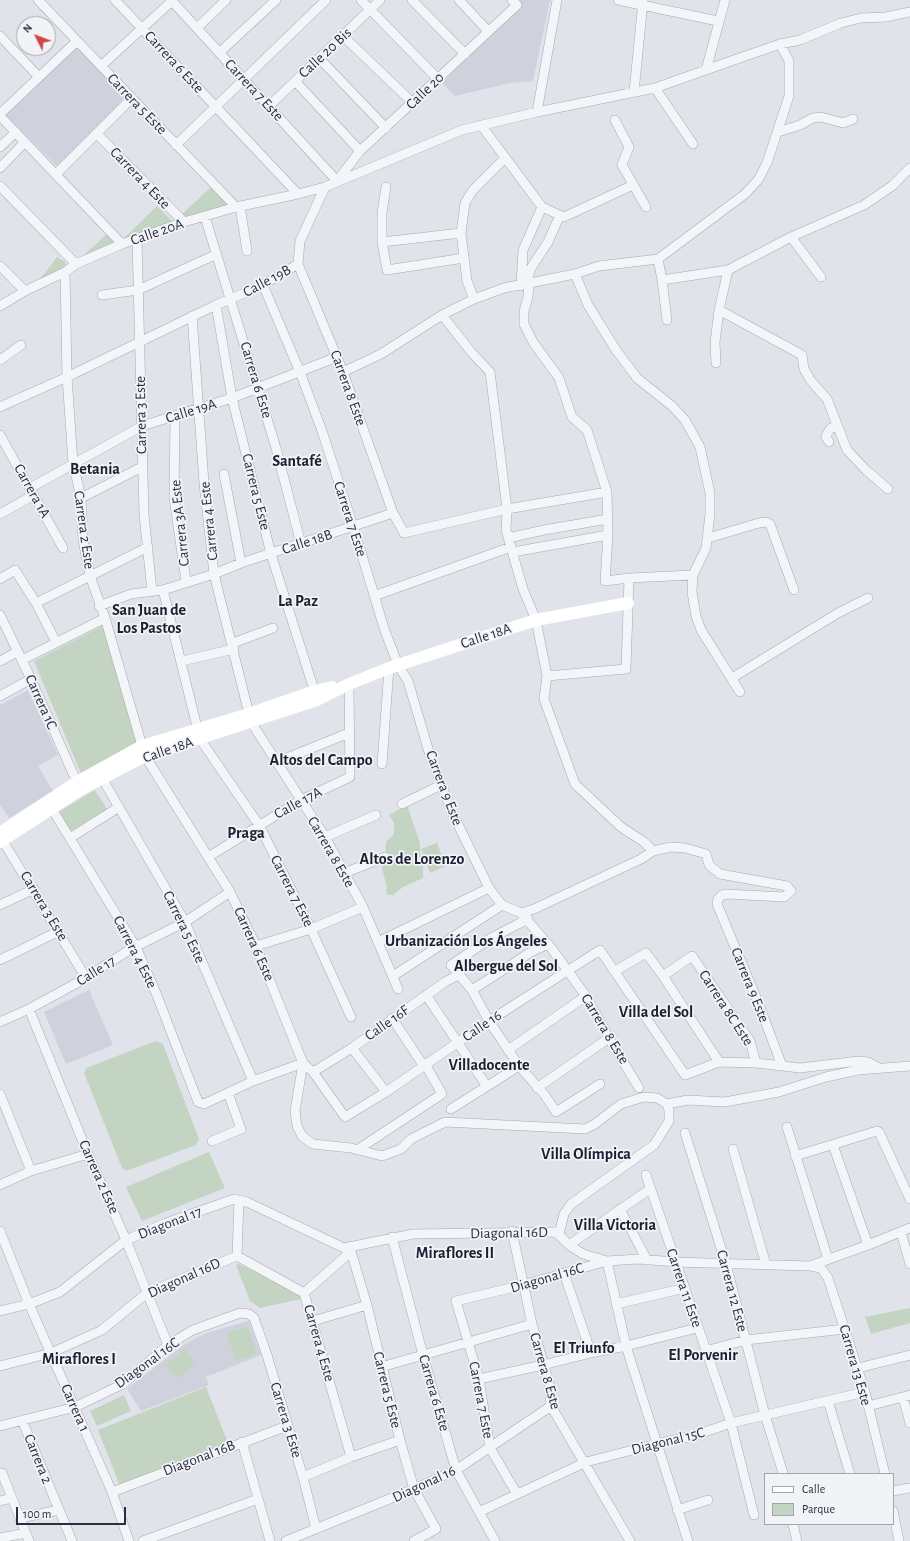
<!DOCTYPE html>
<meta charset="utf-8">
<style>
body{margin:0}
#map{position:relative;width:910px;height:1541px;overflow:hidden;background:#e1e3ea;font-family:"Alegreya Sans",sans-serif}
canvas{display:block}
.legend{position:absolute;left:764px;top:1473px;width:130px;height:52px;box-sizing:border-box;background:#f1f3f7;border:1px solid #a1a5af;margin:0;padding:5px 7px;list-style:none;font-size:12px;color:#292f42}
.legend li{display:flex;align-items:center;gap:8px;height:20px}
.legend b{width:20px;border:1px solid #a1a5af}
.north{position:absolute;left:16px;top:16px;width:40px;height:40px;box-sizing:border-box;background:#f1f3f7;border:1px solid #a1a5af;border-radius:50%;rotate:312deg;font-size:11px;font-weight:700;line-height:16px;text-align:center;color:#292f42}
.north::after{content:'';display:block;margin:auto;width:14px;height:18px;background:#cf4649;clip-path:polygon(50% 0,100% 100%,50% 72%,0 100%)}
.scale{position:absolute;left:16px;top:1507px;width:110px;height:18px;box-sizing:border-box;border:2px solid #292f42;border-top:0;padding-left:5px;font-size:12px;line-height:14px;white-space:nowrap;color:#292f42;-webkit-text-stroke:3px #f1f3f7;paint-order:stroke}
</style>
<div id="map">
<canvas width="910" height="1541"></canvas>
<ul class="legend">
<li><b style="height:5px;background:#fff"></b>Calle</li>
<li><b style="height:11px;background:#c4d4c2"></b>Parque</li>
</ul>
<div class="north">N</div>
<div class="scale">100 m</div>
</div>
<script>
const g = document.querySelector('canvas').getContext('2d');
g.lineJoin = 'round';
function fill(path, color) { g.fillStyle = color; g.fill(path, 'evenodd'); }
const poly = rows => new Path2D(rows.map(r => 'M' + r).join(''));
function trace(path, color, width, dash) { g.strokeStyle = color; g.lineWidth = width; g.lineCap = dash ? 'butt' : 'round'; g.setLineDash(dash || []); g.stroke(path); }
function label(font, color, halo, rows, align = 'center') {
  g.font = font + ' "Alegreya Sans",sans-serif'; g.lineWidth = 3.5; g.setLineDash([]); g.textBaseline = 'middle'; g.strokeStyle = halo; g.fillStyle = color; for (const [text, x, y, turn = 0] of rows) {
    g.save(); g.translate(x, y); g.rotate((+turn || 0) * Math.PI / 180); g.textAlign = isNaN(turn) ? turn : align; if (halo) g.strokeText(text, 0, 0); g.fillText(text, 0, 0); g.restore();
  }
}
fill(poly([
 [517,0,550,0,533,81,510,83,455,96,442,83,481,44],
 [77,46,129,98,58,167,6,115],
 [28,690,58,755,38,766,53,791,9,818,0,805,0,705],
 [89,990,113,1045,66,1064,44,1012],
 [249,1321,261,1355,206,1377,209,1385,141,1411,127,1389,186,1343,207,1333]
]), '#cfd2dc');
fill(poly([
 [213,185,230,202,227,209,185,221,180,216],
 [157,206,174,223,123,239],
 [107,234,116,244,77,261],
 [57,257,64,261,68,267,32,285,45,273],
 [104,625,136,743,82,776,34,661],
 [95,790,107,809,69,832,57,813],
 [407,805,420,843,420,853,423,864,423,878,403,887,393,895,387,895,386,889,387,888,381,864,385,861,386,842,394,834,394,823,389,815],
 [437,843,446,866,430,873,421,849],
 [156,1041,163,1044,199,1139,196,1145,126,1171,122,1168,84,1073,86,1068],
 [209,1152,225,1188,142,1221,126,1187],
 [239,1264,301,1295,301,1299,260,1308,250,1301,236,1265],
 [910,1308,910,1323,871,1334,865,1317],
 [247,1326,257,1354,236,1361,226,1333],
 [185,1349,196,1363,176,1379,165,1365],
 [206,1387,228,1443,120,1486,98,1430],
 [124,1395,131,1411,97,1426,90,1411]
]), '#c4d4c2');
const street = poly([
 [38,0,236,207],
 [115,0,298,194],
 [171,0,337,181,360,151,517,5,512,0],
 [361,0,437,78],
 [412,0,465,54],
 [459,0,488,31],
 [618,0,718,21],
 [197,28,226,0],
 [0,36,39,77],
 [343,36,413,103],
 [219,53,276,0],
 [319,58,386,128],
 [101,66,173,0],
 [706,70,725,0],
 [295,81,360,151],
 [655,88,693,144],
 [634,92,643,1],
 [269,106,380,0],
 [537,112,557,0],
 [0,114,77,41],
 [0,116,122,244],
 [615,120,629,147,622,165,646,207],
 [481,125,542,207,564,217,633,185],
 [778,132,800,125,813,118,821,117,843,123,853,119],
 [97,134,184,222],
 [176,145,326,0],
 [0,147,16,132],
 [0,168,25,142],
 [56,174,132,98],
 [0,186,76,264],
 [325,187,300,241,298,264,343,372,393,513],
 [386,187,382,213,382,242,387,270,464,258],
 [240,206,247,251],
 [205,217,276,448,301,544],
 [791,237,821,277],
 [137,239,144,515,152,591],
 [382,242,461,233],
 [658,259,662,280,667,320],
 [0,266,25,291],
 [728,270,719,310,802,355,804,369,811,381,827,399,847,450,866,470,888,489],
 [65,272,67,377,73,463,81,498,83,540,90,576,105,618,145,756,230,892,256,946,303,1063,295,1111,297,1126,302,1136,313,1144,351,1148,382,1156,401,1149,411,1139,445,1122,585,1129,595,1124,621,1104,644,1097,657,1098,667,1104,669,1110,669,1121,654,1145,571,1204,564,1214,559,1234],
 [575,274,588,305,616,350,637,378,672,406,685,420,700,447,710,493,710,514,706,548,693,575,692,592,696,616,701,630,740,692],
 [662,280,728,270,791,237,864,205,892,186,910,168],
 [529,282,528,297,524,311,524,324,533,342,559,378,572,417,587,430,607,492,608,535,605,581,629,578,693,575],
 [526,283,531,268,548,242,560,215],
 [263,285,300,372,322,431,353,526,385,631,398,665,408,681,429,752,451,810,489,888,502,905,521,913,552,949,586,996,609,1038,639,1088],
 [521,286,523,250,542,207],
 [102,295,138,290,217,254],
 [474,299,467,281,461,233,465,203,473,190,505,158],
 [216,305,232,398,271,554,316,696],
 [0,306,25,291,65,272,76,264,122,244,184,222,236,207,298,194,325,187,462,130,537,112,655,88,734,60,780,44,800,40,841,23,861,18,886,17,910,12],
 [442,315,472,353,490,372,507,509,506,530,523,589,536,620,547,676,544,699,575,784,621,827,644,842,653,851],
 [192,316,204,483,214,574,251,722,325,837,363,907,398,989],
 [0,360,21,345],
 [716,363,715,342,719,310],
 [343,372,381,354,442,315,474,299,504,288,575,274,599,266,658,259,745,194,758,180,767,163,789,96,789,61,780,44],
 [0,407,67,377,216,305,263,285,298,264],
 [175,416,174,498,186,581],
 [0,435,63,548],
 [829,442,826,437,827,434,831,428,836,427],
 [224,474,241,563],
 [30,488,142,426,232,398,337,357],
 [81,498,142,467],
 [0,514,34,495],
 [508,538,544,530,608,519],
 [708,538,759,523,766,522,770,524,794,590],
 [513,552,608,535],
 [0,579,15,570,36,603,56,642],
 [163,590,200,739,259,825,311,929,351,1017],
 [374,596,511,547],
 [36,603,148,547],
 [99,606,131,594,163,590,214,574,241,563,393,513,404,533,507,509,607,492],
 [0,615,31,679,79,787],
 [233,643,273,628],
 [22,660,105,618],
 [0,661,17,652],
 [182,661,234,649],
 [547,676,626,669,629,578],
 [732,678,838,613,868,598],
 [0,696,31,679],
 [277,762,349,733],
 [382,764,389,668],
 [102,778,185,922,253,1081],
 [402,804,441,785],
 [52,809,136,947,156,993,198,1102,204,1104,253,1081,303,1063],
 [0,836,86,978],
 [325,837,376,815],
 [70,838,119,807],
 [208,857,301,800,350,777,349,684],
 [344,873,385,857],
 [0,905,34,889],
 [521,913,534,909,641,859,653,851,671,847,685,848,706,854,709,865,720,874,787,886,791,891,784,897,727,894,722,895,718,899,717,904,758,1002,782,1066],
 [528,919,491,938,451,965,472,990,489,1021,519,1066,544,1094,556,1112,600,1084],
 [378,942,489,888],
 [256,946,311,929,363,907],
 [0,960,59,931],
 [615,971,646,953,663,976,719,1062],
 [393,976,502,905],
 [663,976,692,956,750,1041,756,1063],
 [472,990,531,952,548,944],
 [426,995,486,1085],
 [29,1009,88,1154,126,1240,168,1345],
 [392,1018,423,1065],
 [0,1022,29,1009,86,978,129,950,185,922,230,892],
 [352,1048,386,1092],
 [508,1050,586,996],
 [303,1063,313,1072,345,1117,386,1092,489,1021,600,950,685,1075,719,1062,756,1063,800,1068,859,1061,868,1062,879,1068],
 [313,1072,352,1048,445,982,460,974],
 [537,1088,609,1038],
 [0,1094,31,1171],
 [667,1104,688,1100,725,1102,779,1092,826,1077,858,1070,910,1066],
 [451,1109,519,1066],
 [787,1127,828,1259],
 [685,1133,726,1264,765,1415,783,1473],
 [212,1141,241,1129,228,1093],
 [833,1145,868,1245],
 [733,1149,766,1265],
 [357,1150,442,1094,425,1064],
 [795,1156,877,1131,879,1132,910,1199],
 [646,1175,731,1423,754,1515],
 [0,1185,31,1171,88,1154],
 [620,1209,647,1260],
 [0,1231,29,1304,112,1492,129,1541],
 [512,1231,532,1324,549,1383,551,1406,630,1541],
 [901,1232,910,1264],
 [392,1237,423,1355,456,1470,495,1541],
 [569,1245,650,1189],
 [350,1248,367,1305,400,1440,414,1489,436,1529,414,1541],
 [237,1256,239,1200],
 [810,1266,868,1245,910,1228],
 [564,1273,591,1353],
 [304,1293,351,1457],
 [304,1293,346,1256,350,1248],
 [616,1304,685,1288],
 [0,1311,29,1304,60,1292,126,1240,166,1223,234,1199,247,1202,344,1248,413,1234,556,1232,569,1245,583,1254,607,1261,626,1346,688,1541],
 [313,1321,367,1305],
 [705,1351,746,1340,845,1329],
 [0,1366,51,1353,102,1330,147,1293,237,1256,304,1293],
 [381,1367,532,1324],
 [858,1368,910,1355],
 [479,1379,543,1365,591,1353,626,1346,697,1328],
 [903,1397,910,1423],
 [828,1401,850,1474],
 [868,1406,910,1395],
 [22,1420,72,1541],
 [0,1426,75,1407,123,1384,168,1345,193,1330,240,1313,249,1314,254,1318,267,1355,303,1477,316,1529],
 [242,1442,270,1541],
 [0,1473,2,1473,29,1541],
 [303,1477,351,1457,400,1440],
 [893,1491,910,1488],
 [112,1492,287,1426],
 [517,1494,490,1448,479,1379,456,1301,523,1285,607,1261,639,1259,675,1262,810,1266,821,1268,828,1278,865,1392,885,1474],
 [0,1501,12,1498],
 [677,1510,708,1500],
 [893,1511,899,1541],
 [479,1512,586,1462,656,1444,693,1436,731,1423,865,1392],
 [20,1518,59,1510],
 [793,1524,797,1541],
 [0,1538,26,1533],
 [143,1541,258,1499],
 [286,1541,414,1489,456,1470,551,1406]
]);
trace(street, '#a6a9b4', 10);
trace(street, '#f4f5f8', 9);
trace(poly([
 [0,833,77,782,142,746,249,714,315,691,332,687],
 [0,842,80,790,145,756,317,700,349,684,389,668,536,620,628,603]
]), '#fff', 12);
label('15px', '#292f42', '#f1f3f7', [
 ["Calle 20 Bis",325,53,-43],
 ["Carrera 6 Este",174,62,47],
 ["Carrera 7 Este",254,90,47],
 ["Calle 20",425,91,-44],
 ["Carrera 5 Este",137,104,46],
 ["Carrera 4 Este",140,178,46],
 ["Calle 20A",157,232,-19],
 ["Calle 19B",267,281,-28],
 ["Carrera 6 Este",256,380,73],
 ["Carrera 8 Este",348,388,70],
 ["Calle 19A",191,411,-17],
 ["Carrera 3 Este",141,415,-91],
 ["Carrera 1A",32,491,61],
 ["Carrera 5 Este",256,492,76],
 ["Carrera 7 Este",350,519,72],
 ["Carrera 4 Este",209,521,-96],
 ["Carrera 3A Este",180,523,-96],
 ["Carrera 2 Este",84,530,82],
 ["Calle 18B",307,542,-18],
 ["Calle 18A",486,636,-18],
 ["Carrera 1C",41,702,66],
 ["Calle 18A",168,750,-19],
 ["Carrera 9 Este",444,788,69],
 ["Calle 17A",298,803,-28],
 ["Carrera 8 Este",331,852,60],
 ["Carrera 7 Este",292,891,63],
 ["Carrera 3 Este",44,906,59],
 ["Carrera 5 Este",184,927,64],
 ["Carrera 6 Este",254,944,66],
 ["Carrera 4 Este",135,952,63],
 ["Calle 17",96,971,-32],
 ["Carrera 9 Este",750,985,68],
 ["Carrera 8C Este",726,1008,57],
 ["Calle 16F",387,1023,-35],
 ["Calle 16",482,1026,-34],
 ["Carrera 8 Este",605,1029,59],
 ["Carrera 2 Este",99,1177,66],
 ["Diagonal 17",170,1223,-21],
 ["Diagonal 16D",509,1233,-1],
 ["Diagonal 16D",184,1278,-24],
 ["Diagonal 16C",547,1278,-16],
 ["Carrera 11 Este",684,1288,71],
 ["Carrera 12 Este",732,1291,75],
 ["Carrera 4 Este",319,1343,74],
 ["Diagonal 16C",147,1363,-36],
 ["Carrera 13 Este",855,1365,74],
 ["Carrera 8 Este",545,1371,74],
 ["Carrera 5 Este",387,1390,76],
 ["Carrera 6 Este",434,1393,74],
 ["Carrera 7 Este",481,1400,79],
 ["Carrera 1",75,1408,66],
 ["Carrera 3 Este",286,1420,73],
 ["Diagonal 15C",668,1441,-14],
 ["Diagonal 16B",199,1458,-21],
 ["Carrera 2",38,1459,68],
 ["Diagonal 16",424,1484,-25]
]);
label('bold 16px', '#1b2033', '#f1f3f7', [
 ["Santafé",297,461],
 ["Betania",95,469],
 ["La Paz",298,601],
 ["San Juan de",149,610],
 ["Los Pastos",149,628],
 ["Altos del Campo",321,760],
 ["Praga",246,833],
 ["Altos de Lorenzo",412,859],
 ["Urbanización Los Ángeles",466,941],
 ["Albergue del Sol",506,966],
 ["Villa del Sol",656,1012],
 ["Villadocente",489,1065],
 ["Villa Olímpica",586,1154],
 ["Villa Victoria",615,1225],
 ["Miraflores II",455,1253],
 ["El Triunfo",584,1348],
 ["El Porvenir",703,1355],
 ["Miraflores I",79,1359]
]);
</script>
